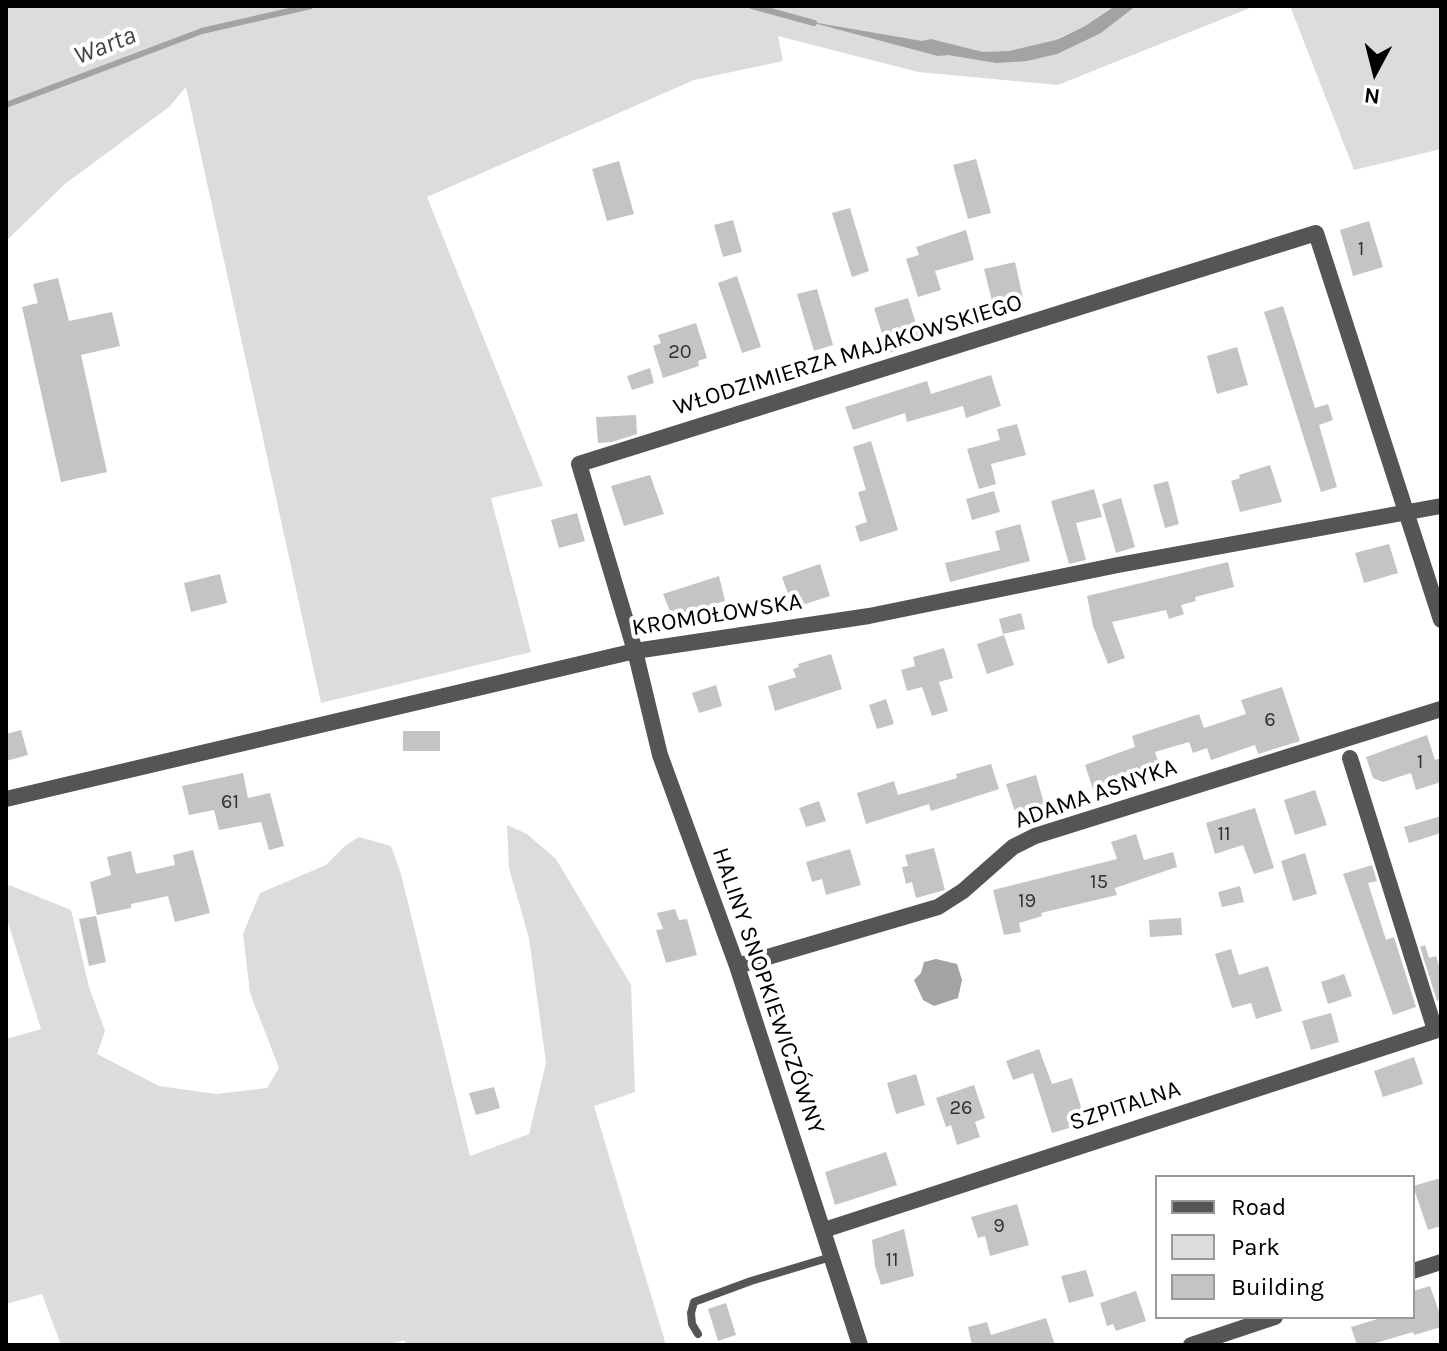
<!DOCTYPE html>
<meta charset="utf-8">
<style>
body{margin:0}
#map{position:relative;width:1447px;height:1351px;overflow:hidden;background:#fff;font-family:Karla,sans-serif}
canvas{display:block}
.frame{position:absolute;inset:0;border:8px solid #000;pointer-events:none}
.legend{position:absolute;left:1155px;top:1175px;width:260px;height:144px;box-sizing:border-box;background:#fff;border:2px solid #999;margin:0;padding:10px 14px;list-style:none;font-size:24px;color:#000}
.legend li{display:flex;align-items:center;gap:16px;height:40px}
.legend b{width:40px;border:2px solid #999}
.north{position:absolute;left:1335px;top:32px;width:80px;height:80px;-webkit-text-stroke:6px #fff;paint-order:stroke;rotate:187deg;font-size:22px;font-weight:700;line-height:32px;text-align:center;color:#000}
.north::after{content:'';display:block;margin:auto;width:28px;height:36px;background:#000;clip-path:polygon(50% 0,100% 100%,50% 72%,0 100%)}
</style>
<div id="map">
<canvas width="1447" height="1351"></canvas>
<div class="frame"></div>
<ul class="legend">
<li><b style="height:10px;background:#555"></b>Road</li>
<li><b style="height:22px;background:#dcdcdc"></b>Park</li>
<li><b style="height:22px;background:#c4c4c4"></b>Building</li>
</ul>
<div class="north">N</div>
</div>
<script>
const g = document.querySelector('canvas').getContext('2d');
g.lineJoin = 'round';
function fill(path, color) { g.fillStyle = color; g.fill(path, 'evenodd'); }
const poly = rows => new Path2D(rows.map(r => 'M' + r).join(''));
function trace(path, color, width, dash) { g.strokeStyle = color; g.lineWidth = width; g.lineCap = dash ? 'butt' : 'round'; g.setLineDash(dash || []); g.stroke(path); }
function label(font, color, halo, rows, align = 'center') {
  g.font = font + ' Karla,sans-serif'; g.lineWidth = 8; g.setLineDash([]); g.textBaseline = 'middle'; g.strokeStyle = halo; g.fillStyle = color; for (const [text, x, y, turn = 0] of rows) {
    g.save(); g.translate(x, y); g.rotate((+turn || 0) * Math.PI / 180); g.textAlign = isNaN(turn) ? turn : align; if (halo) g.strokeText(text, 0, 0); g.fillText(text, 0, 0); g.restore();
  }
}
fill(poly([
 [6,6,1115,6,1085,26,1056,39,1101,33,1136,6,1255,6,1058,85,918,72,778,36,783,61,694,80,427,197,543,486,491,498,531,652,321,703,186,87,169,107,65,184,6,241],
 [1290,6,1441,6,1441,149,1354,170],
 [507,825,527,834,556,859,631,985,635,1092,594,1106,666,1345,406,1345,404,1340,389,1345,61,1345,42,1294,6,1304,6,1039,41,1029,6,916,6,897,9,885,71,910,89,987,105,1031,97,1054,159,1086,216,1094,267,1088,279,1068,250,993,243,934,260,893,326,865,346,845,359,837,391,846,401,874,470,1156,529,1134,546,1063,529,938,509,868]
]), '#dcdcdc');
fill(poly([
 [1115,6,1136,6,1101,33,1057,54,1027,61,996,63,948,55,938,56,806,21,922,41,931,39,983,52,1009,51,1056,40,1085,26],
 [936,959,957,964,962,980,958,998,934,1006,923,1000,914,980,921,973,924,962]
]), '#a3a3a3');
trace(poly([
 [752,6,814,23],
 [6,105,202,31,311,6]
]), '#a3a3a3', 6);
fill(poly([
 [976,159,991,213,968,219,953,165],
 [619,161,634,214,607,221,592,169],
 [850,208,869,271,852,277,832,213],
 [733,220,742,252,723,257,714,225],
 [1369,221,1383,267,1353,276,1340,230],
 [966,230,974,260,935,271,941,290,918,297,906,259,919,255,916,247],
 [1015,262,1023,298,993,305,984,269],
 [737,276,761,347,742,353,718,283],
 [58,278,69,321,112,312,120,346,81,355,107,472,61,482,22,307,38,303,33,284],
 [817,289,833,345,814,351,797,294],
 [908,298,922,343,888,353,874,308],
 [1283,306,1315,408,1328,404,1333,420,1319,425,1337,487,1321,492,1264,312],
 [696,323,707,358,698,361,699,366,663,378,653,346,661,343,658,335],
 [1237,347,1248,385,1217,394,1207,356],
 [650,368,654,383,632,390,627,376],
 [991,375,1001,406,966,418,963,406,907,422,905,413,853,430,845,407,927,381,931,394],
 [636,415,637,434,612,442,598,443,596,417],
 [1017,424,1026,455,991,464,996,484,979,489,967,449,1000,440,997,429],
 [871,441,898,530,860,542,855,526,867,522,858,492,866,490,853,447],
 [1270,465,1282,502,1240,512,1231,481,1240,478,1239,475],
 [650,475,664,514,624,526,611,486],
 [1168,481,1179,524,1165,528,1153,485],
 [1094,489,1102,517,1076,523,1086,560,1069,564,1051,501],
 [994,491,1000,512,972,520,966,499],
 [1121,498,1135,547,1116,553,1102,504],
 [577,513,585,541,559,548,551,520],
 [1020,524,1030,561,950,582,945,563,1000,550,995,531],
 [1389,544,1398,573,1364,583,1355,553],
 [1228,562,1234,587,1195,597,1196,601,1181,605,1184,614,1169,619,1166,610,1112,622,1125,658,1108,664,1093,626,1087,596],
 [820,564,830,596,793,608,782,577],
 [220,574,227,603,191,612,184,583],
 [719,576,725,601,672,616,663,594],
 [1021,613,1025,629,1003,634,999,619],
 [1004,635,1014,665,987,674,977,644],
 [944,648,953,678,939,682,948,711,932,716,922,687,907,691,901,670,915,666,913,657],
 [831,654,842,689,775,711,768,686,796,677,793,669,799,667,798,664],
 [716,685,722,706,699,713,692,693],
 [1282,687,1300,741,1258,754,1255,745,1211,760,1207,748,1193,753,1189,742,1155,752,1163,776,1096,798,1085,765,1135,747,1132,736,1199,714,1204,728,1246,714,1241,700],
 [886,699,894,724,877,729,869,705],
 [21,730,28,755,6,761,6,734],
 [403,731,440,731,440,751,403,751],
 [1427,735,1435,760,1441,758,1441,782,1416,790,1411,773,1383,782,1373,778,1366,757],
 [991,764,999,789,931,811,929,804,866,824,857,793,894,781,898,795,957,778,956,774],
 [243,773,248,798,270,793,284,846,269,850,261,822,219,830,214,810,189,815,182,786],
 [1036,775,1045,807,1016,815,1006,784],
 [1315,790,1327,825,1295,835,1284,800],
 [819,801,826,821,806,827,799,808],
 [1255,808,1274,868,1254,874,1243,845,1215,854,1206,823],
 [1441,816,1441,833,1409,843,1404,827],
 [1136,834,1144,860,1173,852,1177,867,1115,888,1117,895,1041,913,1042,916,1019,923,1021,932,1004,935,993,890,1117,859,1111,842],
 [934,848,945,890,916,898,912,882,906,884,902,867,908,866,905,855],
 [850,849,861,885,826,895,822,879,812,882,806,862],
 [193,850,210,913,175,922,168,896,131,904,131,908,97,915,90,882,111,875,107,857,131,851,136,874,175,865,173,855],
 [1305,853,1317,894,1293,901,1281,861],
 [1372,865,1377,881,1368,883,1386,940,1394,937,1416,1007,1393,1015,1343,874],
 [1240,886,1244,902,1222,907,1218,892],
 [675,909,679,920,687,919,697,955,666,963,656,930,663,929,657,913],
 [96,916,106,962,89,966,79,919],
 [1181,918,1182,935,1150,937,1149,920],
 [1425,945,1429,958,1436,956,1441,972,1441,999,1437,1001,1420,947],
 [1231,949,1239,975,1268,966,1282,1011,1256,1019,1251,1003,1232,1008,1215,954],
 [1344,974,1352,996,1328,1004,1321,982],
 [1331,1013,1339,1042,1311,1050,1302,1021],
 [1039,1049,1052,1084,1072,1078,1086,1123,1052,1133,1033,1073,1013,1080,1006,1061],
 [1414,1057,1423,1084,1383,1097,1374,1071],
 [916,1074,925,1105,896,1114,887,1083],
 [974,1085,985,1118,975,1122,980,1137,957,1145,951,1125,946,1127,936,1098],
 [494,1087,500,1108,476,1115,469,1093],
 [886,1152,897,1185,835,1205,825,1172],
 [1441,1178,1441,1226,1428,1230,1413,1186],
 [1017,1204,1029,1245,990,1256,985,1236,978,1238,971,1217],
 [904,1229,914,1276,881,1285,875,1266,872,1240],
 [1086,1270,1094,1296,1069,1303,1061,1276],
 [1430,1286,1441,1317,1441,1327,1414,1335,1413,1332,1369,1345,1357,1345,1351,1327,1384,1317,1413,1317,1413,1291],
 [1136,1291,1146,1321,1116,1331,1113,1324,1107,1326,1100,1303],
 [726,1303,736,1335,718,1341,708,1309],
 [1046,1318,1055,1345,972,1345,968,1327,987,1322,991,1335]
]), '#c4c4c4');
trace(poly([
 [698,1334,692,1324,691,1313,694,1302,751,1281,831,1257]
]), '#555', 8);
trace(poly([
 [1350,758,1435,1030],
 [6,799,635,651,869,616,1118,565,1441,506],
 [737,966,938,907,963,891,1013,847,1035,836,1441,709],
 [824,1230,1441,1029],
 [1413,1271,1441,1262],
 [860,1345,737,966,660,755,635,651,579,464,1316,233,1441,620],
 [1191,1345,1275,1317]
]), '#555', 16);
label('20px', '#313131', null, [
 ["1",1361,249],
 ["20",680,352],
 ["6",1270,720],
 ["1",1420,762],
 ["61",230,802],
 ["11",1224,834],
 ["15",1099,882],
 ["19",1027,901],
 ["26",961,1108],
 ["9",999,1226],
 ["11",892,1260]
]);
label('24px', '#000', '#fff', [
 ["WŁODZIMIERZA MAJAKOWSKIEGO",848,355,-17],
 ["KROMOŁOWSKA",717,615,-9],
 ["ADAMA ASNYKA",1096,794,-19],
 ["HALINY SNOPKIEWICZÓWNY",768,991,71],
 ["SZPITALNA",1125,1106,-18]
]);
label('italic 26px', '#444', '#fff', [
 ["Warta",105,46,-21]
]);
</script>
